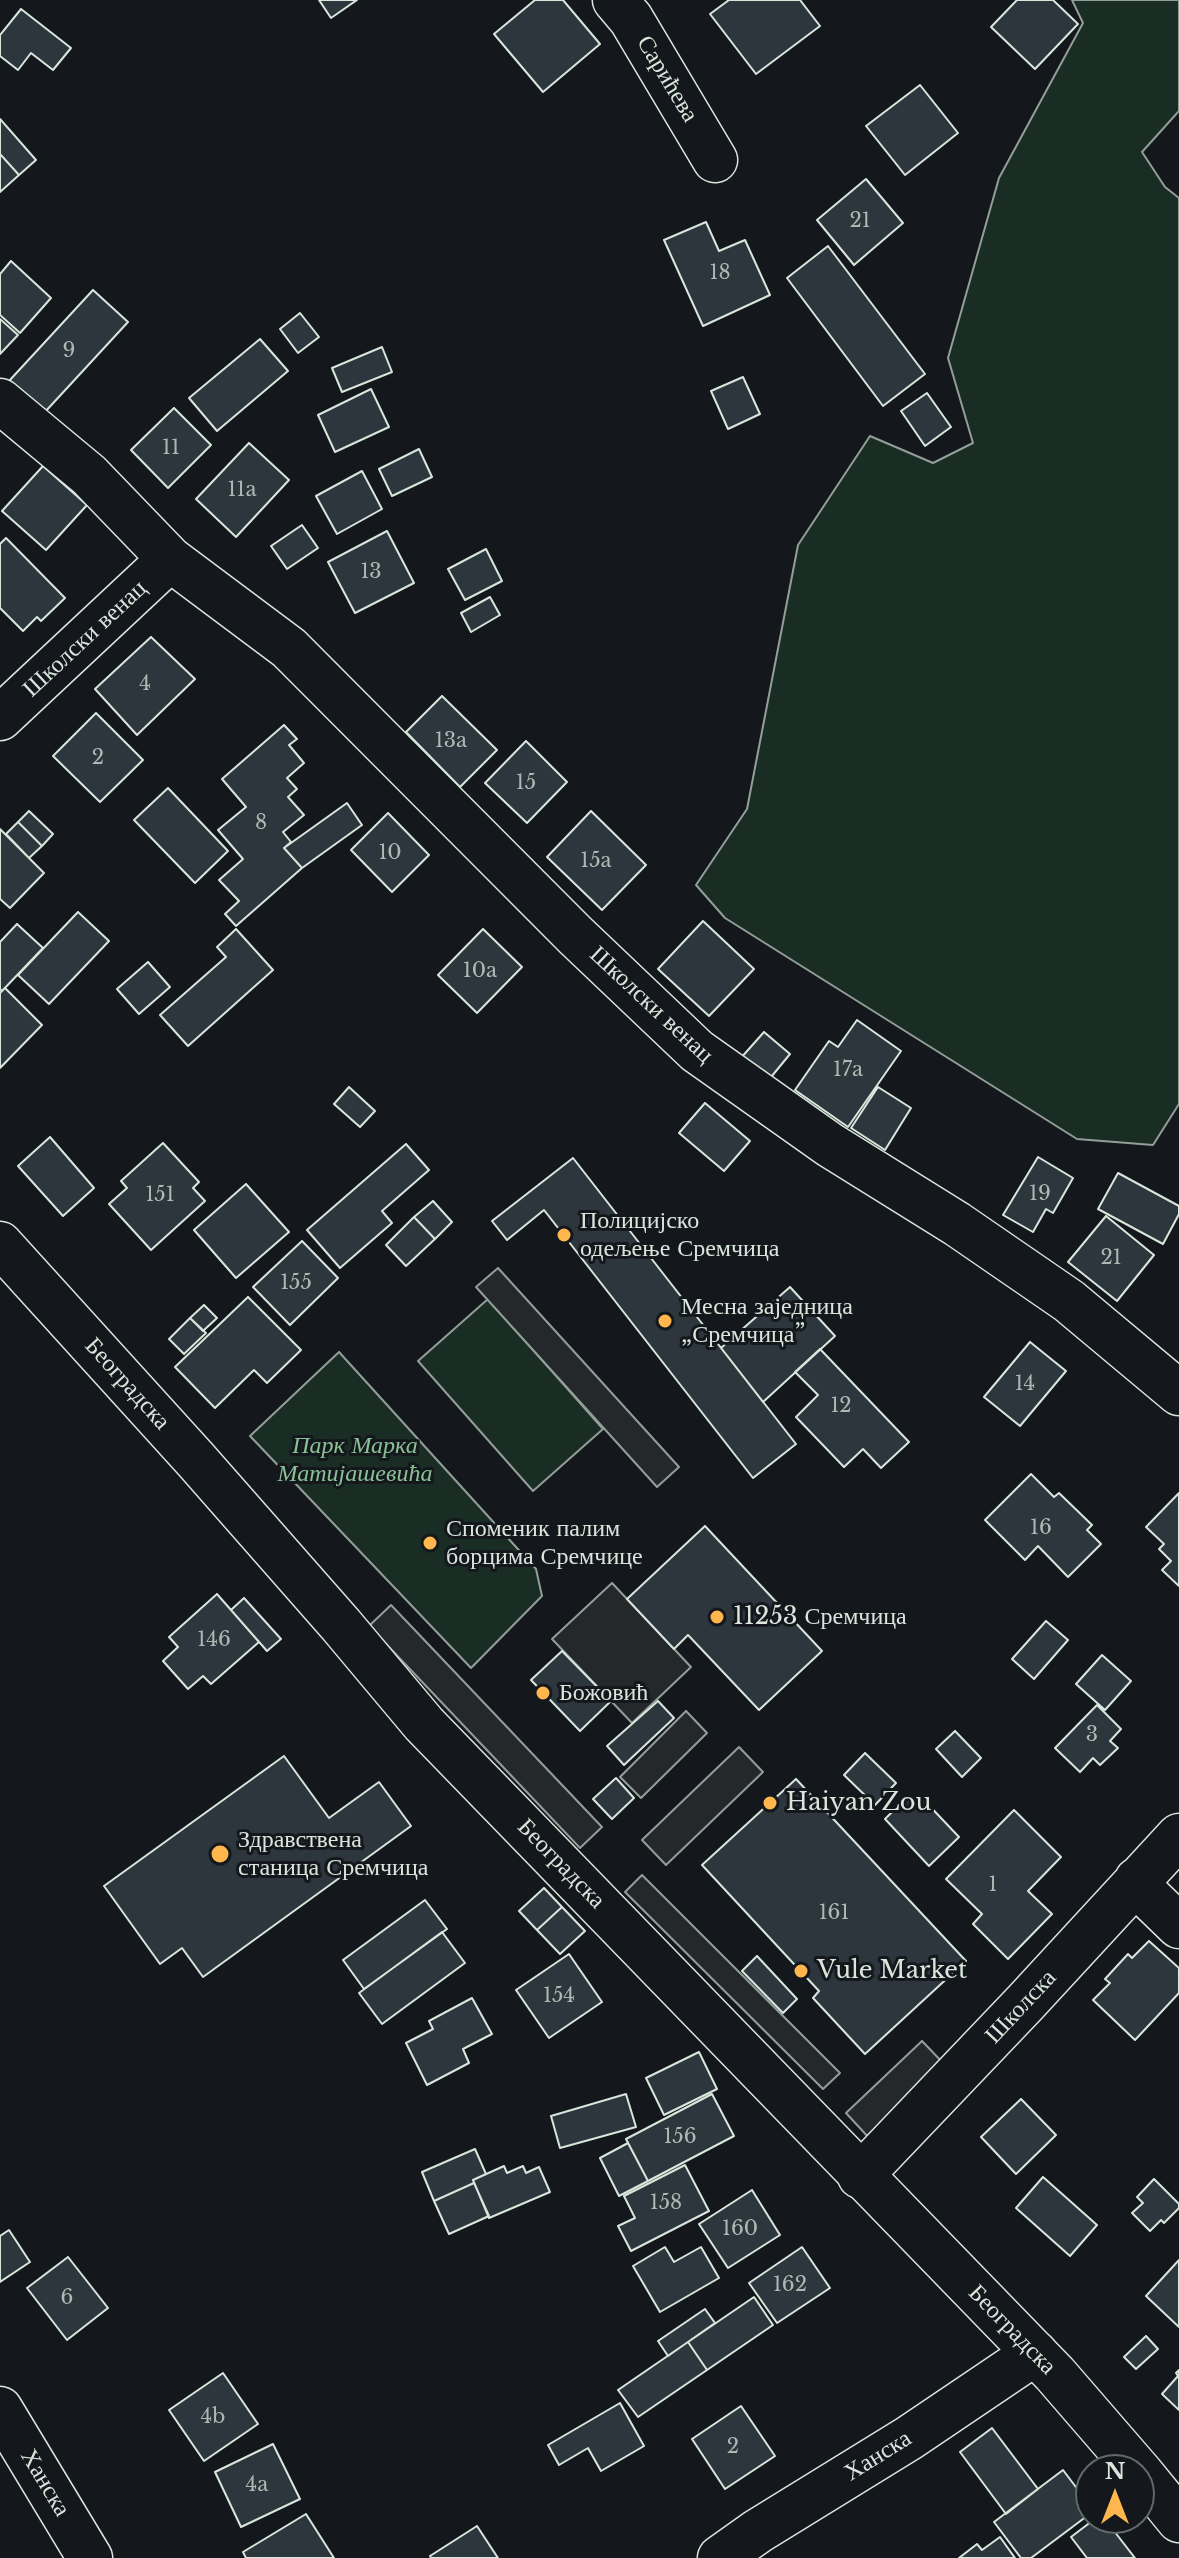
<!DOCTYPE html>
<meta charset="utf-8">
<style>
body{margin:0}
#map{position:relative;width:1179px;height:2558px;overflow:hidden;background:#14181c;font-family:"Libre Baskerville",serif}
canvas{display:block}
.north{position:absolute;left:1075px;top:2454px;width:80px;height:80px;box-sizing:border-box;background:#14181c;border:2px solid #626a69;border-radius:50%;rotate:0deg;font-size:22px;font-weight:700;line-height:32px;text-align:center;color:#d8e6dc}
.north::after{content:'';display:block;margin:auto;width:28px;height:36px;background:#ffb74d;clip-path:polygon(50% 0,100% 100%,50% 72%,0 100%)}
</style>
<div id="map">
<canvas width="1179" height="2558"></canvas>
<div class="north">N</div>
</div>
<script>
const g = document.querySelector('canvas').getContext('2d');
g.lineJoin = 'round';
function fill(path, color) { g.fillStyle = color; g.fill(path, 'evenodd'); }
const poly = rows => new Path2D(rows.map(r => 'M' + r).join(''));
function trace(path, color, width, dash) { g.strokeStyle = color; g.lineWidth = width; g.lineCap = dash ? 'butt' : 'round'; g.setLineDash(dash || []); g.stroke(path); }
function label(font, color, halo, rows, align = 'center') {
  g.font = font + ' "Libre Baskerville",serif'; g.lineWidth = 6; g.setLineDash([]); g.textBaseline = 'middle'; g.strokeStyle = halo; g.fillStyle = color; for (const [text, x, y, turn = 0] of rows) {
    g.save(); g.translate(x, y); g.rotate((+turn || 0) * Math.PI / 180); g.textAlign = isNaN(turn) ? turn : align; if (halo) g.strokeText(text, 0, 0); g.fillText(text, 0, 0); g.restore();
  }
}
const green = poly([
 [1072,0,1179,0,1179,111,1142,152,1165,187,1179,198,1179,1104,1153,1145,1077,1139,725,918,696,885,747,809,798,545,870,436,933,463,973,443,948,358,999,178,1083,23,1072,0],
 [488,1299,603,1429,533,1491,418,1361,488,1299],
 [339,1352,536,1569,542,1596,471,1668,250,1436,339,1352]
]);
fill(green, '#1a2d24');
trace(green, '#939e99', 2);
const parking = poly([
 [498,1268,679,1467,657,1487,476,1287,498,1268],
 [612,1583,691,1667,632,1723,552,1639,612,1583],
 [391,1605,602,1827,580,1848,369,1626,391,1605],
 [686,1711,707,1733,641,1798,620,1777,686,1711],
 [739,1747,763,1772,666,1865,642,1840,739,1747],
 [642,1875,840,2073,823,2089,625,1892,642,1875],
 [922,2041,946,2066,870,2139,846,2113,922,2041]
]);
fill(parking, '#24282b');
trace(parking, '#939e99', 2);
const building = poly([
 [319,0,357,0,331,18,319,0],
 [535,0,563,0,600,44,543,92,494,34,535,0],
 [729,0,800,0,820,26,756,74,710,14,729,0],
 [1017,0,1053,0,1078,24,1035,69,991,27,1017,0],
 [21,9,71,48,53,70,31,53,18,70,0,56,0,35,21,9],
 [920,85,958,133,905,175,866,126,920,85],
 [0,119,36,160,19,175,0,154,0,119],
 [0,154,19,175,0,192,0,154],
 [866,179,903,223,854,265,817,220,866,179],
 [706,222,719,251,745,240,770,295,703,326,664,240,706,222],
 [828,246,925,374,883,406,787,278,828,246],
 [11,261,51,298,20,333,0,315,0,274,11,261],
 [93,290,128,322,44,413,9,381,93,290],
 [300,313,319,337,298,353,280,329,300,313],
 [0,319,18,335,0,354,0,319],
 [260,339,288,371,217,431,189,398,260,339],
 [382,347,392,372,342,392,332,368,382,347],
 [743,377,760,414,728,429,711,391,743,377],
 [371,389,389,427,335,452,318,415,371,389],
 [927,393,951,427,925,446,901,411,927,393],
 [174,408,211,445,168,488,131,450,174,408],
 [249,443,289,480,236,537,196,499,249,443],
 [419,449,432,477,392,496,379,469,419,449],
 [43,466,87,505,46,550,2,511,43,466],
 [362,471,382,509,337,534,316,496,362,471],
 [302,525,318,548,287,569,271,546,302,525],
 [387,531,414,583,355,613,328,562,387,531],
 [6,538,65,598,41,621,37,617,23,631,0,608,0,544,6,538],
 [486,549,502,581,465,600,448,569,486,549],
 [490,597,500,615,471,632,461,613,490,597],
 [151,637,195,679,137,735,95,689,151,637],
 [442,696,497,750,460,787,406,732,442,696],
 [96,713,143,760,100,802,53,756,96,713],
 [284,725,297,739,289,745,304,763,287,778,297,789,288,797,304,815,283,832,291,842,284,848,302,868,236,926,225,914,239,901,219,880,243,859,218,830,246,807,222,779,284,725],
 [526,741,567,782,527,823,485,783,526,741],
 [168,788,228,851,195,883,134,820,168,788],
 [347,803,362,825,302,868,284,848,347,803],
 [29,811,53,834,42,846,18,822,29,811],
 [591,811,646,865,602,910,547,857,591,811],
 [388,813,429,855,392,892,351,850,388,813],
 [18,822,42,846,29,858,6,834,18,822],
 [0,829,44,873,10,908,0,899,0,829],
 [78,912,109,941,49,1004,18,975,78,912],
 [703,921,754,969,709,1016,658,969,703,921],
 [17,924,43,948,2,991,0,989,0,942,17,924],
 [236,929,273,970,188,1046,160,1015,226,957,217,947,236,929],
 [483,929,522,967,477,1013,438,975,483,929],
 [148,962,170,987,139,1014,117,989,148,962],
 [5,988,42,1025,0,1068,0,993,5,988],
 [857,1020,901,1051,848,1127,795,1090,829,1041,838,1047,857,1020],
 [764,1032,790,1054,767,1082,740,1059,764,1032],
 [349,1087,375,1111,360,1127,334,1104,349,1087],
 [878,1087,911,1108,885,1150,851,1128,878,1087],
 [705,1103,750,1141,724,1171,679,1133,705,1103],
 [50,1137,94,1188,63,1216,18,1166,50,1137],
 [163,1143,199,1182,193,1188,205,1201,151,1250,109,1204,127,1188,121,1181,163,1143],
 [406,1144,429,1170,382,1211,392,1223,340,1268,307,1230,406,1144],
 [1038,1157,1073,1178,1053,1213,1046,1209,1033,1232,1003,1215,1038,1157],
 [573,1158,796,1444,753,1478,544,1210,507,1240,492,1221,573,1158],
 [1118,1173,1179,1206,1179,1214,1163,1244,1098,1209,1118,1173],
 [246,1184,289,1232,236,1278,194,1230,246,1184],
 [433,1201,452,1222,435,1239,414,1217,433,1201],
 [1106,1216,1154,1255,1117,1301,1068,1262,1106,1216],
 [414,1217,435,1239,406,1266,386,1245,414,1217],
 [302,1241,338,1278,290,1325,253,1287,302,1241],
 [790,1287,835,1336,763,1402,721,1348,790,1287],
 [248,1297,301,1350,267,1383,254,1370,215,1408,175,1367,248,1297],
 [204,1305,217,1318,203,1331,190,1318,204,1305],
 [190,1318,206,1333,184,1354,169,1339,190,1318],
 [1030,1342,1066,1371,1020,1426,984,1397,1030,1342],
 [820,1349,909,1442,881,1468,863,1449,844,1467,796,1417,818,1395,795,1372,820,1349],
 [1031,1474,1054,1497,1059,1493,1092,1525,1087,1530,1101,1544,1068,1577,1038,1546,1025,1560,985,1520,1031,1474],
 [1179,1493,1179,1586,1162,1570,1171,1561,1159,1549,1164,1544,1146,1527,1179,1493],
 [705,1526,822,1651,759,1710,688,1635,674,1649,627,1599,705,1526],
 [217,1594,259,1642,211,1684,203,1676,188,1689,163,1661,178,1647,169,1637,217,1594],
 [244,1598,281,1639,267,1651,231,1610,244,1598],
 [1046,1621,1068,1640,1034,1679,1012,1659,1046,1621],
 [562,1651,611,1701,580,1731,531,1680,562,1651],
 [1102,1655,1131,1681,1105,1710,1076,1684,1102,1655],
 [658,1701,674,1718,624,1765,607,1746,658,1701],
 [1097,1705,1121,1729,1110,1741,1118,1748,1100,1765,1093,1758,1080,1772,1055,1748,1097,1705],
 [955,1731,981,1758,962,1777,936,1749,955,1731],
 [865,1753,896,1783,875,1805,844,1775,865,1753],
 [284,1756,329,1818,379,1782,411,1826,203,1977,182,1948,160,1964,104,1886,284,1756],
 [616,1778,634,1798,612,1819,593,1799,616,1778],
 [796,1779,966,1961,865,2054,813,1998,819,1991,702,1865,796,1779],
 [906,1798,914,1806,922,1798,959,1837,929,1866,885,1819,906,1798],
 [1014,1810,1061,1857,1028,1891,1052,1914,1008,1959,973,1924,982,1914,946,1879,1014,1810],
 [544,1888,562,1907,537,1930,519,1911,544,1888],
 [425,1900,447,1929,364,1989,343,1960,425,1900],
 [562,1907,585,1931,560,1954,537,1930,562,1907],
 [442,1932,465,1963,382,2024,359,1993,442,1932],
 [1149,1941,1179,1968,1179,1993,1135,2040,1093,2000,1110,1983,1105,1979,1128,1954,1132,1958,1149,1941],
 [569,1954,602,2002,549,2038,516,1990,569,1954],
 [757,1956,797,1999,783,2013,742,1971,757,1956],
 [472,1998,492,2034,463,2049,469,2063,427,2085,406,2043,433,2029,429,2021,472,1998],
 [699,2052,717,2089,664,2115,646,2078,699,2052],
 [626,2094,636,2127,560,2148,551,2116,626,2094],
 [712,2094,734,2136,648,2181,626,2139,712,2094],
 [1021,2099,1056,2135,1016,2174,981,2137,1021,2099],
 [628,2143,648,2181,619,2196,600,2158,628,2143],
 [475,2149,486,2174,473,2180,474,2183,434,2201,422,2172,475,2149],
 [685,2165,709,2211,631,2251,618,2226,635,2218,624,2196,685,2165],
 [504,2166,507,2173,523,2166,526,2173,539,2167,550,2192,489,2218,473,2180,504,2166],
 [1043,2177,1097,2225,1070,2256,1016,2208,1043,2177],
 [1154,2179,1179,2204,1179,2208,1164,2223,1161,2220,1150,2231,1132,2213,1143,2203,1137,2197,1154,2179],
 [474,2183,489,2216,449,2234,434,2201,474,2183],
 [752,2190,780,2235,728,2268,699,2224,752,2190],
 [9,2230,30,2262,0,2282,0,2236,9,2230],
 [665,2247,674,2262,701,2247,719,2278,660,2312,633,2266,665,2247],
 [802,2247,830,2288,777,2323,749,2283,802,2247],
 [68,2257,108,2308,67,2340,27,2288,68,2257],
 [1179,2260,1179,2327,1146,2296,1179,2260],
 [754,2297,773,2325,707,2370,688,2342,754,2297],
 [705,2309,715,2323,668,2356,658,2341,705,2309],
 [1146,2336,1158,2349,1136,2369,1124,2357,1146,2336],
 [688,2342,707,2370,638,2417,618,2390,688,2342],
 [1179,2370,1179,2410,1162,2394,1178,2376,1176,2373,1179,2370],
 [223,2373,258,2424,204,2461,169,2410,223,2373],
 [620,2403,644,2446,601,2471,588,2448,559,2465,548,2445,620,2403],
 [741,2406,775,2456,725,2489,692,2439,741,2406],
 [992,2428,1038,2489,1006,2514,960,2452,992,2428],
 [273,2444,300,2499,241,2527,215,2472,273,2444],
 [1063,2470,1091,2507,1091,2513,1031,2558,1021,2558,994,2522,1063,2470],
 [306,2514,334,2558,246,2558,243,2552,306,2514],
 [1096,2518,1104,2518,1135,2558,1087,2558,1071,2537,1096,2518],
 [477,2526,498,2558,431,2558,430,2556,477,2526],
 [1000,2537,1015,2558,959,2558,977,2544,982,2550,1000,2537]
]);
fill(building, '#2c363c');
trace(building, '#d8e6dc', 2);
const minor = poly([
 [615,0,631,19,715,160],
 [0,401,89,475,170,559],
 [0,718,170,559,289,648,575,935,697,1051,830,1145,957,1224,1069,1301,1179,1393],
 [1137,1880,1149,1897,1179,1926],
 [860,2176,1025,2003,1179,1836],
 [0,2409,90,2558],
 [720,2558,758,2531,909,2438,1035,2353]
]);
const major = poly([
 [0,1244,196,1460,341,1625,424,1724,1055,2374,1138,2470],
 [1139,2471,1179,2520]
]);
trace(minor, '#d8e6dc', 47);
trace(major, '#d8e6dc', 47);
trace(minor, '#14181c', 44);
trace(major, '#14181c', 44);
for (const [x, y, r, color] of [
 [564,1235,8,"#ffb74d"],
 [665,1321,8,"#ffb74d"],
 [430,1543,8,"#ffb74d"],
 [717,1617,8,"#ffb74d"],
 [543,1693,8,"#ffb74d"],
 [770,1803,8,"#ffb74d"],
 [220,1854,10,"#ffb74d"],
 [801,1971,8,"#ffb74d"]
]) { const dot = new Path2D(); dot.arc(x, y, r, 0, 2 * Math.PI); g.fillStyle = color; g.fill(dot); trace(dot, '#14181c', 3); }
label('20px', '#adbab4', null, [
 ["21",860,221],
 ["18",720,273],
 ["9",69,351],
 ["11",171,448],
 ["11a",242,490],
 ["13",371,572],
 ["4",145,684],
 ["13a",451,741],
 ["2",98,758],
 ["15",526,783],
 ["8",261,823],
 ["10",390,853],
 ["15a",596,861],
 ["10a",480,971],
 ["17a",848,1070],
 ["19",1040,1194],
 ["151",160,1195],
 ["21",1111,1258],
 ["155",296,1283],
 ["14",1025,1384],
 ["12",841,1406],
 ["16",1041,1528],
 ["146",214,1640],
 ["3",1092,1735],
 ["1",993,1885],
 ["161",834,1913],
 ["154",559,1996],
 ["156",680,2137],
 ["158",666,2203],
 ["160",740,2229],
 ["162",790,2285],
 ["6",67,2298],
 ["4b",213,2417],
 ["2",733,2447],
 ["4a",257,2485]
]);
label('24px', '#d8e6dc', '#14181c', [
 ["Сарићева",667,79,59],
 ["Школски венац",85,639,-43],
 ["Школски венац",651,1005,43],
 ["Београдска",127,1384,48],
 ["Београдска",561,1864,46],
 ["Школска",1021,2007,-47],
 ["Београдска",1012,2330,46],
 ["Ханска",878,2456,-32],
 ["Ханска",45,2483,59]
]);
label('24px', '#d8e6dc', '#14181c', [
 ["Полицијско",580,1221],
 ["одељење Сремчица",580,1249],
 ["Месна заједница",681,1307],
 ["„Сремчица”",681,1335],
 ["Споменик палим",446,1529],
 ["борцима Сремчице",446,1557],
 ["11253 Сремчица",733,1617],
 ["Божовић",559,1693],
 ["Haiyan Zou",786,1803],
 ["Здравствена",238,1840],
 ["станица Сремчица",238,1868],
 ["Vule Market",817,1971]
], 'left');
label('italic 24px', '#8ac095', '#14181c', [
 ["Парк Марка",355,1446],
 ["Матијашевића",355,1474]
]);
</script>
